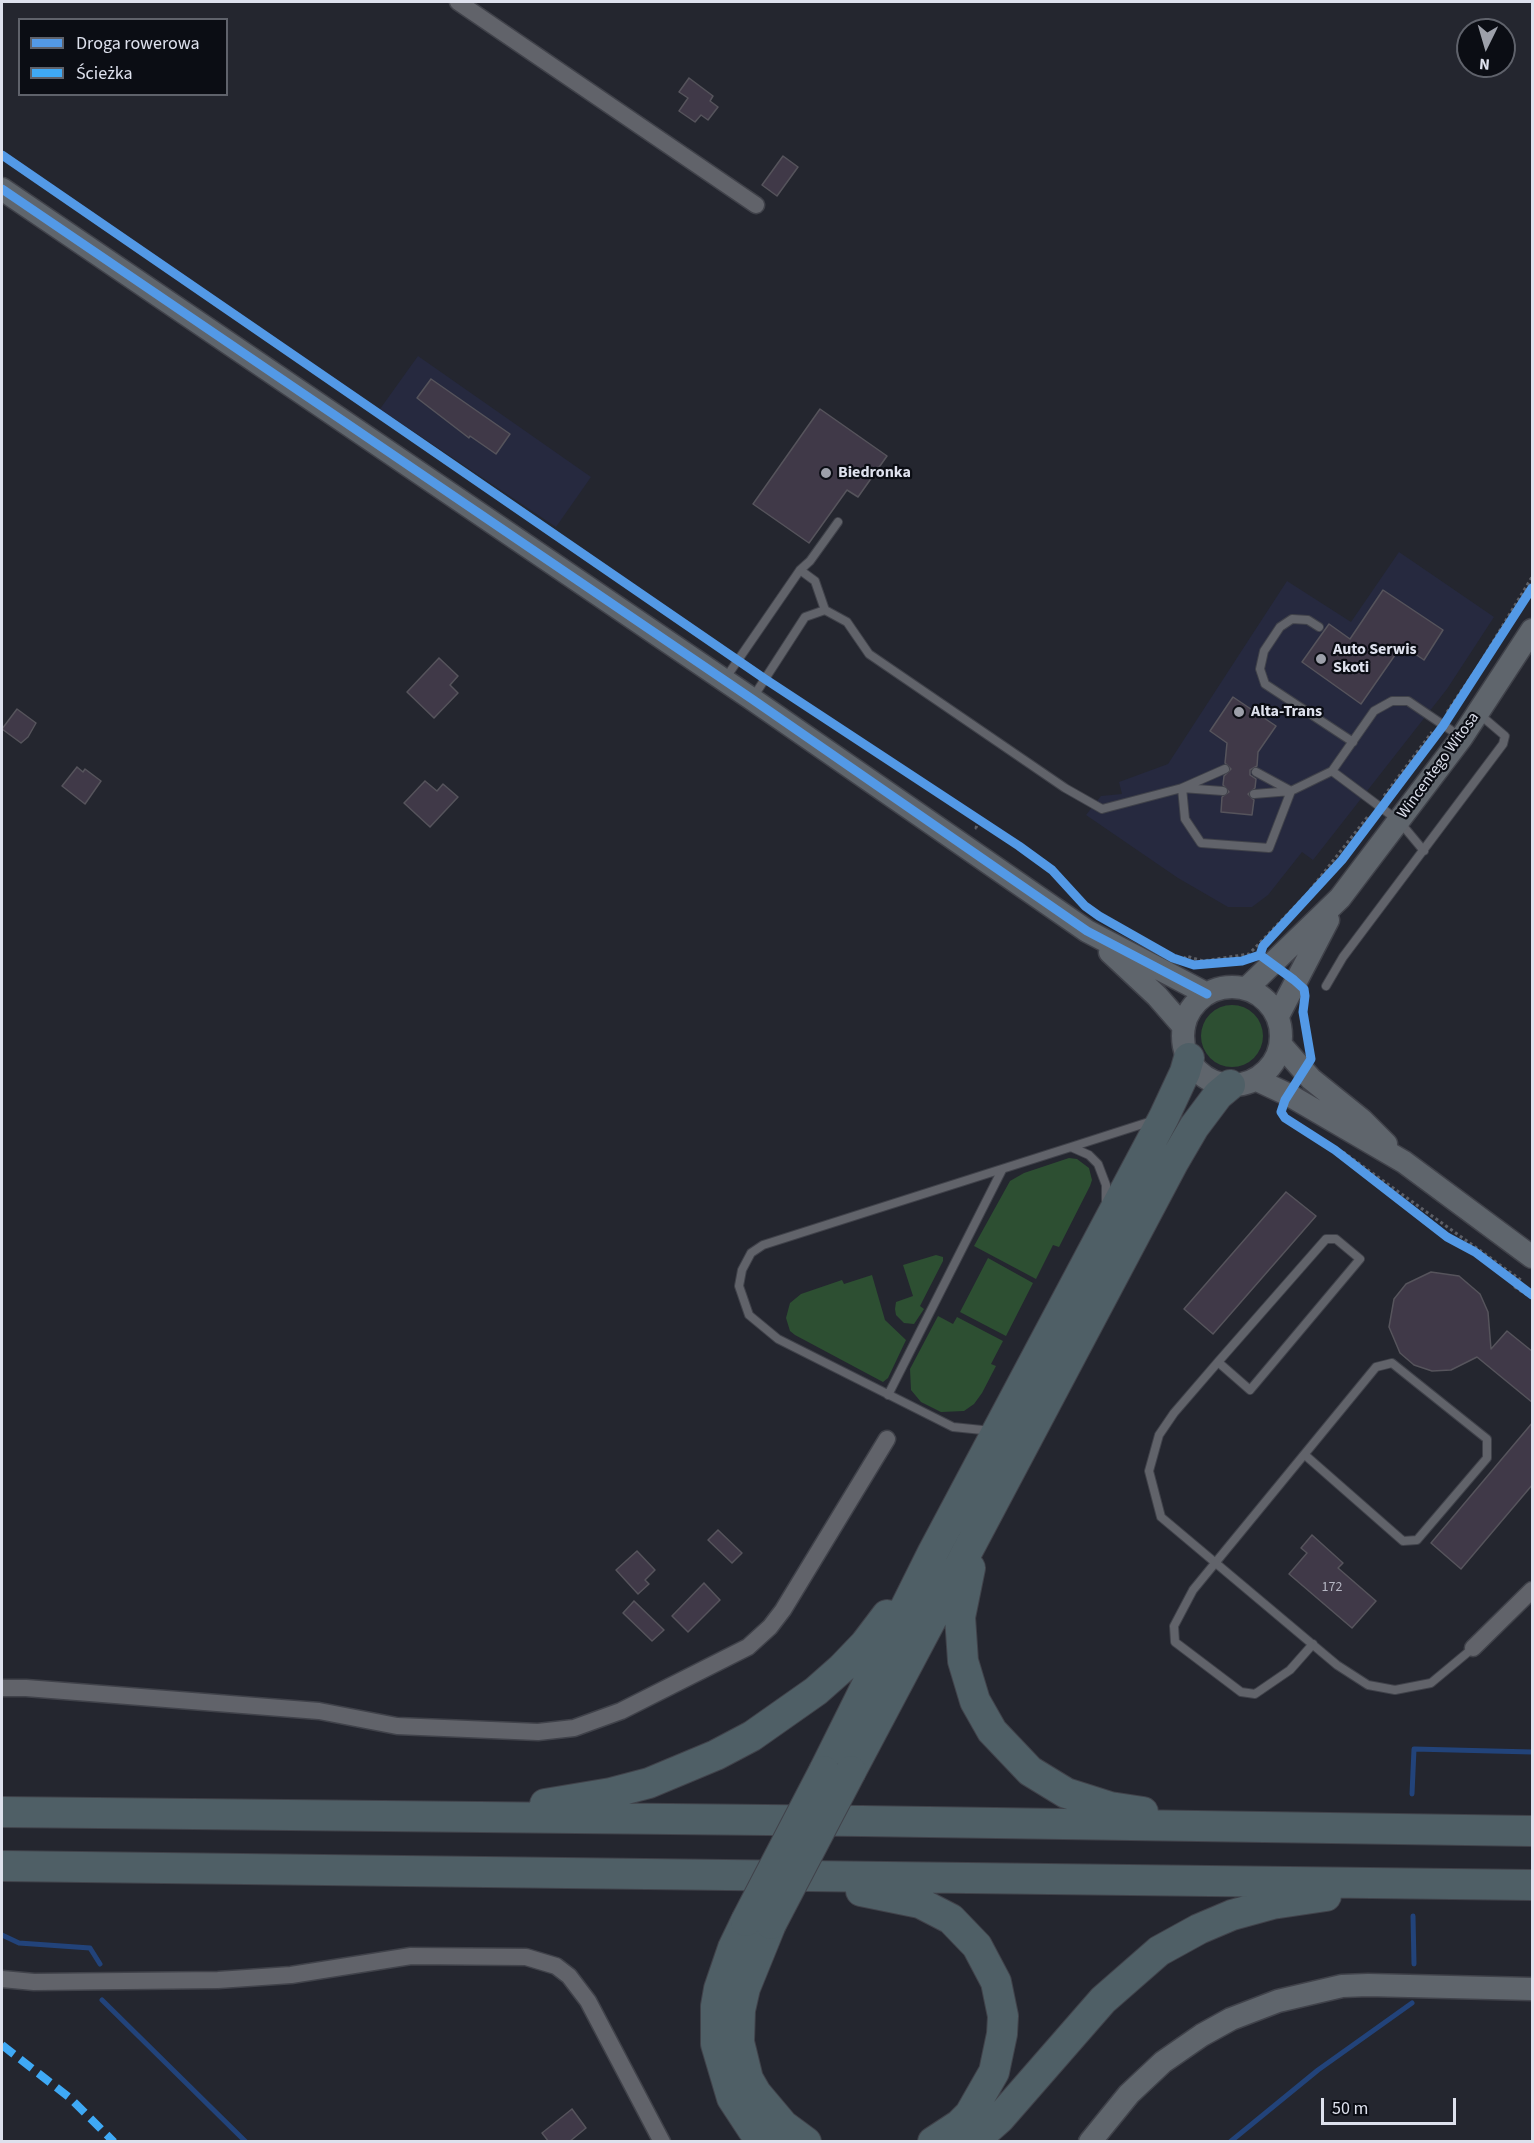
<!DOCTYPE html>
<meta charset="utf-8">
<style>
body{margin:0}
#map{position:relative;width:1534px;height:2143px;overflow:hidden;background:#24262f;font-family:"Source Sans 3",sans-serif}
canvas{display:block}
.frame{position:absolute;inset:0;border:3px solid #dee1ed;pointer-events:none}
.legend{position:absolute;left:18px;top:18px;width:210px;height:78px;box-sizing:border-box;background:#0b0d14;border:2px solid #5f626b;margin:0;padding:8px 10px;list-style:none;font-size:18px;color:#dee1ed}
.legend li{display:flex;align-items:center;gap:12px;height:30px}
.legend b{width:30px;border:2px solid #5f626b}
.north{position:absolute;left:1456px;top:18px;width:60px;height:60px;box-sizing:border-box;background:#0b0d14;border:2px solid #5f626b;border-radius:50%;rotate:185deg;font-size:16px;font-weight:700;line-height:24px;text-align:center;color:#dee1ed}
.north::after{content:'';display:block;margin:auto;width:21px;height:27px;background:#9da0aa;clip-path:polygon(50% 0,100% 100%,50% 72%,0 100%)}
.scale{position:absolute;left:1321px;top:2098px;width:135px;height:27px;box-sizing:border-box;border:3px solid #dee1ed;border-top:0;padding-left:8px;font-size:18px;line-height:21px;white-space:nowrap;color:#dee1ed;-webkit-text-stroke:4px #0b0d14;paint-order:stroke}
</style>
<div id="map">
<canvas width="1534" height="2143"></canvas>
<div class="frame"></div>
<ul class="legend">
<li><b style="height:8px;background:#5399e6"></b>Droga rowerowa</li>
<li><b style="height:8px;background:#3fa9f5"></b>Ścieżka</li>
</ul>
<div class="north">N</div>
<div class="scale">50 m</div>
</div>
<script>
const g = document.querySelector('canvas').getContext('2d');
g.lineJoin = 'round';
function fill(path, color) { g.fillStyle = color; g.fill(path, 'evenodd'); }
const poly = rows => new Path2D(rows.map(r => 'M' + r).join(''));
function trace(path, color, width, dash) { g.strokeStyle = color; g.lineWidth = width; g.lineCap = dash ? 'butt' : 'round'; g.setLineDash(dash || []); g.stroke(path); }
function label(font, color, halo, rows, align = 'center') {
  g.font = font + ' "Source Sans 3",sans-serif'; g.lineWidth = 4.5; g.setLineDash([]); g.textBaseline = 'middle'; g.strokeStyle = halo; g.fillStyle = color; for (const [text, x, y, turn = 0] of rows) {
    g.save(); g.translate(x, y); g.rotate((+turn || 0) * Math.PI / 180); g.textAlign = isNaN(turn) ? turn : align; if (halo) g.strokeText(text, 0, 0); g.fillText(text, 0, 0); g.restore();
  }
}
fill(poly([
 [418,356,591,477,556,527,380,409],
 [1399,552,1494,617,1447,689,1313,860,1302,852,1268,895,1252,907,1228,907,1178,878,1086,815,1101,796,1122,794,1119,782,1168,764,1287,581,1351,622]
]), '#26293f');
fill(poly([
 '1201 1036a31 31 0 1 1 62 0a31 31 0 1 1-62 0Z',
 [1069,1158,1077,1159,1089,1168,1092,1180,1090,1186,1059,1247,1053,1245,1036,1279,974,1246,1010,1181,1024,1173],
 [936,1255,943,1257,943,1261,920,1306,924,1309,914,1324,904,1323,896,1315,895,1309,896,1302,913,1296,903,1265],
 [988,1258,1033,1283,1006,1336,960,1312],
 [872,1275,885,1320,906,1340,888,1378,883,1382,795,1335,790,1331,786,1318,790,1303,801,1294,842,1280,844,1284],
 [938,1316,953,1324,957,1317,1003,1341,991,1364,996,1366,982,1393,974,1404,964,1411,941,1412,921,1402,911,1390,910,1369]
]), '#2d4f32');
trace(poly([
 [1412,1794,1414,1749,1532,1752],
 [1413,1916,1414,1964],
 [2,1935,19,1943,90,1948,100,1964],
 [102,2000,246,2142],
 [1230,2142,1318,2070,1412,2003]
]), '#22437a', 5);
const building = poly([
 [689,78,713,96,710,101,718,107,708,120,701,115,695,122,679,111,688,98,679,92,689,78],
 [783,156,798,167,777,196,762,185,783,156],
 [431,379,510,434,496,454,470,436,469,438,417,398,431,379],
 [820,409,887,456,858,497,847,490,809,543,753,504,820,409],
 [1383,590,1443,630,1424,660,1402,645,1361,704,1302,662,1329,624,1350,639,1383,590],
 [439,658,458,676,450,685,458,693,434,718,407,692,439,658],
 [1233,697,1276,726,1258,752,1257,766,1250,770,1250,775,1256,779,1255,788,1248,794,1254,800,1252,815,1221,812,1222,797,1229,792,1223,785,1224,776,1231,769,1225,763,1227,743,1210,731,1233,697],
 [17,709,36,723,28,737,21,743,2,729,17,709],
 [77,767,83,772,85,769,101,781,85,804,62,786,77,767],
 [425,781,437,791,443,784,458,797,430,827,404,803,425,781],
 [1286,1192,1316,1216,1213,1334,1184,1309,1286,1192],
 [1431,1272,1459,1276,1480,1294,1488,1312,1491,1349,1507,1331,1533,1352,1533,1403,1477,1357,1451,1370,1432,1371,1414,1365,1400,1353,1389,1327,1394,1299,1406,1284,1431,1272],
 [1533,1422,1533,1484,1461,1569,1431,1543,1533,1422],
 [718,1530,742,1553,732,1563,708,1540,718,1530],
 [1312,1535,1343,1563,1338,1568,1376,1601,1352,1628,1289,1574,1307,1553,1301,1548,1312,1535],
 [637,1551,655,1570,645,1580,649,1584,638,1594,616,1570,637,1551],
 [704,1583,720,1600,688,1632,672,1616,704,1583],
 [634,1601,664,1630,652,1641,623,1613,634,1601],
 [572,2109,586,2128,569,2142,549,2142,542,2133,572,2109]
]);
fill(building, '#403948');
trace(building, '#56545c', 1.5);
const lane = poly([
 [800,570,815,581,825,610],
 [1319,627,1308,620,1292,619,1280,627,1264,651,1260,669,1265,684,1353,742],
 [725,679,800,570,810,561,838,522],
 [752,699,805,617,825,610,847,622,869,654,1065,788,1102,809,1182,788,1225,769],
 [1332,771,1374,711,1392,701,1408,701,1461,737],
 [1256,772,1291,791,1332,771,1399,821,1424,851],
 [1223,791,1182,788,1185,819,1201,843,1269,848,1291,791,1254,794],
 [1326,986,1343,957,1503,744,1505,736,1478,713],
 [1106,1203,1106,1185,1098,1164,1089,1155,1071,1147,1152,1121],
 [1218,1362,1250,1390,1360,1259,1336,1239,1326,1239,1218,1362,1174,1413,1159,1435,1149,1471,1161,1517,1337,1665,1368,1685,1395,1690,1431,1683,1473,1648],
 [888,1395,1002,1170],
 [992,1431,953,1427,778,1339,749,1315,739,1286,742,1270,751,1253,763,1245,1071,1147],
 [1305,1455,1403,1541,1417,1540,1487,1458,1487,1439,1392,1363,1376,1367,1193,1590,1174,1626,1175,1642,1241,1692,1255,1694,1290,1670,1313,1644]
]);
const street = poly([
 [458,2,756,205],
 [1473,1648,1532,1590],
 [2,1688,26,1688,319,1711,397,1726,538,1732,574,1728,621,1711,748,1647,770,1627,783,1610,887,1439],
 [2,1979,34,1982,218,1980,291,1975,411,1956,526,1957,556,1966,569,1976,588,2001,662,2142]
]);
const secondary = poly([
 [2,189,752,699,1087,931,1207,994],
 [1110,952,1157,996,1184,1027],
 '1183 1036a49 49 0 1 1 98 0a49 49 0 1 1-98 0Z',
 [1246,989,1340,898,1462,737,1532,630],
 [1278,1016,1328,920],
 [1281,1045,1311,1079,1362,1120,1386,1144],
 [1255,1079,1289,1095,1404,1162,1532,1257],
 [1090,2142,1129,2094,1163,2062,1202,2035,1231,2019,1278,2001,1342,1986,1368,1985,1532,1989]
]);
const highway = poly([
 [970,1568,960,1617,963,1661,975,1701,992,1731,1030,1771,1066,1793,1110,1807,1143,1812],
 [824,1771,933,1552,1164,1117,1185,1072,1189,1058],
 [851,1771,1173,1163,1194,1127,1218,1095,1230,1085],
 [545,1804,611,1793,649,1783,716,1755,752,1736,816,1691,842,1668,865,1644,887,1615],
 [2,1812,861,1821,1532,1831],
 [2,1866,1532,1885],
 [861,1891,920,1903,951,1919,977,1946,996,1982,1003,2016,1002,2034,994,2072,970,2114,959,2125,933,2142],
 [746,1921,733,1948,719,1989,716,2006,716,2044,732,2098,753,2130,765,2142],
 [771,1924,745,1988,740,2010,739,2042,748,2079,756,2093,783,2125,806,2142],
 [973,2142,1000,2118,1103,2000,1159,1951,1199,1929,1232,1915,1272,1904,1326,1896]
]);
trace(lane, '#40424a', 10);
trace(street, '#40424a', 19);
trace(secondary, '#40424a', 25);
trace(highway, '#40424a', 32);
trace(poly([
 [1447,712,1479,665,1532,577],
 [1384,796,1432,732],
 [978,820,976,828,979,829],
 [1184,959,1186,956,1203,961,1249,954,1307,894,1369,815],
 [1343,1152,1521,1280,1515,1287,1532,1298]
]), '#5d5f66', 3, [3, 3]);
trace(lane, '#61636a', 8);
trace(street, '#61636a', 16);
trace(secondary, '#5f656c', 22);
trace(highway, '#4f5f66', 30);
const highwayBridge = poly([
 [746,1921,824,1771],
 [771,1924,851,1771]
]);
trace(highwayBridge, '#40424a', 32, []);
trace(highwayBridge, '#4f5f66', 30);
trace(poly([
 [2,2045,70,2098,114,2142]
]), '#3fa9f5', 8, [15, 8]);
trace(poly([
 [2,155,765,679,1019,846,1052,870,1085,906,1099,916,1173,958,1194,965,1242,961,1260,955,1263,946,1342,860,1443,726,1532,588],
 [2,189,752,699,1087,931,1207,994],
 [1260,955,1294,980,1304,989,1305,996,1303,1012,1311,1059,1285,1100,1281,1112,1285,1118,1335,1150,1447,1237,1475,1252,1532,1295]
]), '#5399e6', 9);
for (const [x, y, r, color] of [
 [826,473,6,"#9da0aa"],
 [1321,659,6,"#9da0aa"],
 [1239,712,6,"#9da0aa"]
]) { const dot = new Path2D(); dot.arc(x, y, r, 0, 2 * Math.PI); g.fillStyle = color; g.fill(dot); trace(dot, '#0b0d14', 2); }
label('14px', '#b6b7c4', null, [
 ["172",1332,1588]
]);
label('bold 16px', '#dee1ed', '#0b0d14', [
 ["Biedronka",838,473],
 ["Auto Serwis",1333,650],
 ["Skoti",1333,668],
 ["Alta-Trans",1251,712]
], 'left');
label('16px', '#dee1ed', '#0b0d14', [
 ["Wincentego Witosa",1439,766,-54]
]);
</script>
